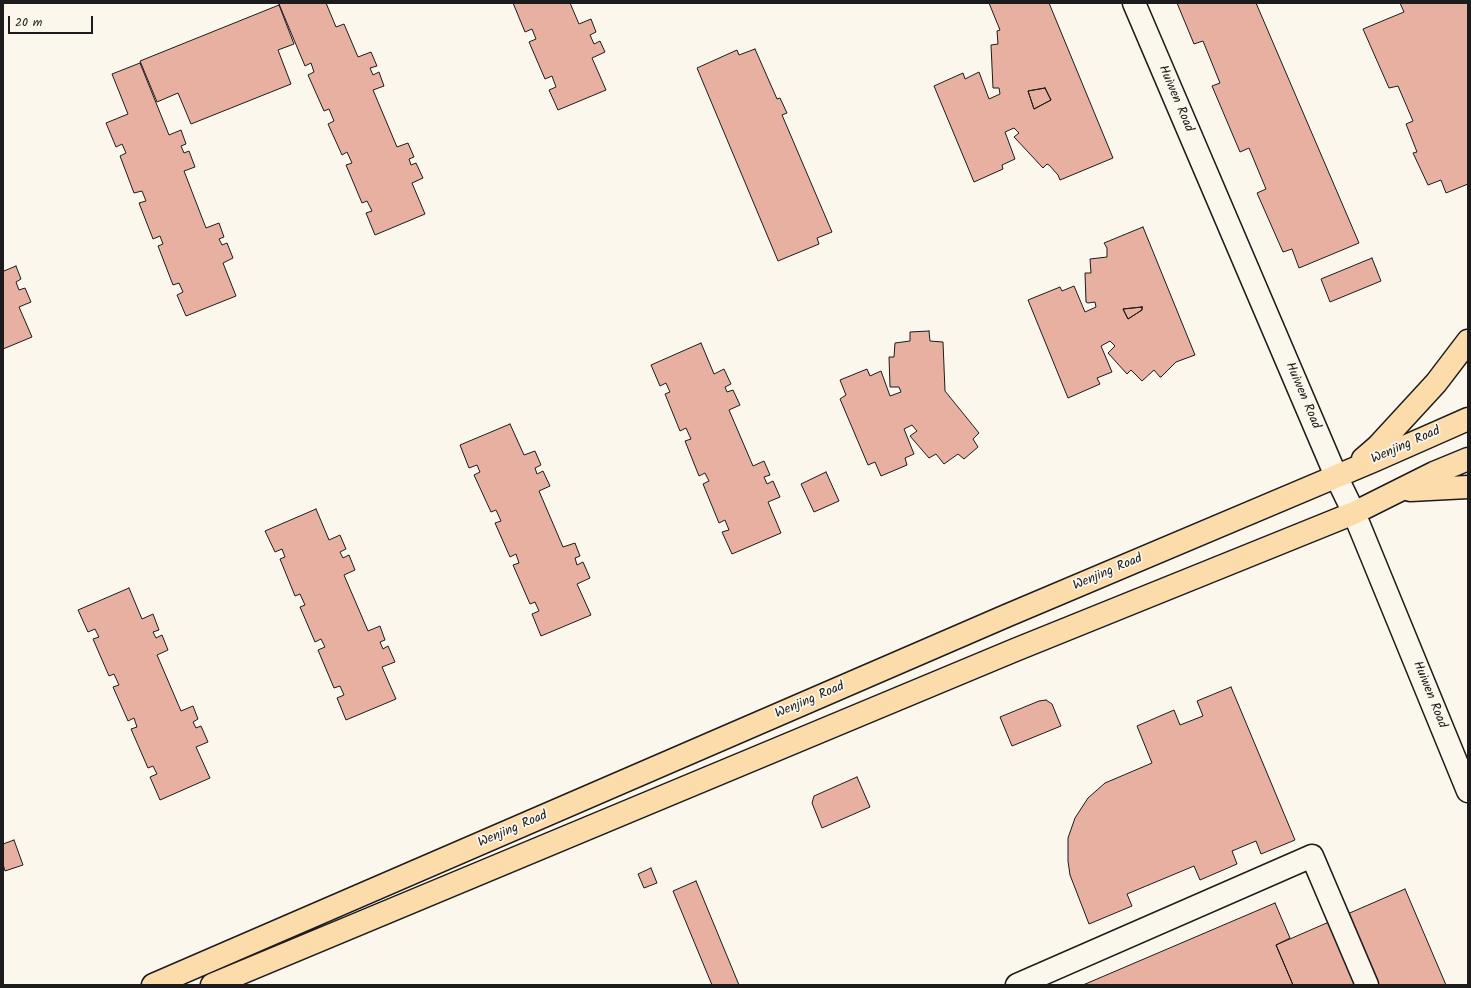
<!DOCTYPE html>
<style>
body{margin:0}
#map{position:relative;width:1471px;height:988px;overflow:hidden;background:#fbf7ec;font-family:Kalam,sans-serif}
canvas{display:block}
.frame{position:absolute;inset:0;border:4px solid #1c1c1c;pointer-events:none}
.scale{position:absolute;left:8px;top:16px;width:85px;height:18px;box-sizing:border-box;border:2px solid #1c1c1c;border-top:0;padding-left:5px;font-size:12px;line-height:14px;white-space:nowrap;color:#1c1c1c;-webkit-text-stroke:3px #fbf7ec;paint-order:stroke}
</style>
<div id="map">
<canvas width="1471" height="988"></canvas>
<div class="frame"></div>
<div class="scale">20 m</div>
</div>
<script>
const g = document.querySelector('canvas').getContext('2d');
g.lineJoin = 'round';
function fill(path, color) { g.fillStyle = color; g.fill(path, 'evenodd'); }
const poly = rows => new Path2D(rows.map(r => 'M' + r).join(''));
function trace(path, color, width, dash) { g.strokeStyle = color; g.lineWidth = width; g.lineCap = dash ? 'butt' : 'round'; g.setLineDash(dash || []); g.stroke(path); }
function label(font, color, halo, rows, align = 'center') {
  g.font = font + ' Kalam,sans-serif'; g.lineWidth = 3.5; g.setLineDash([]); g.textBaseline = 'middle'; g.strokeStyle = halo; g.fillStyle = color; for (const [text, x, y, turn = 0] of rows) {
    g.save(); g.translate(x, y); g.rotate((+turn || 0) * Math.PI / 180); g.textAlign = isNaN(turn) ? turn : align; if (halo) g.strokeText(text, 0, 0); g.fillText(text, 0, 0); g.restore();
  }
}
const building = poly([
 [282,3,326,3,336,27,344,24,358,57,371,52,377,66,370,68,373,75,379,72,384,86,373,90,397,147,408,143,414,157,409,159,411,165,416,163,423,178,412,183,425,214,375,235,366,213,372,211,367,201,362,203,346,165,352,163,347,152,342,155,328,124,334,121,329,109,324,111,308,75,314,72,311,63,305,66,279,4,282,3],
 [513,3,570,3,579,24,591,19,596,32,590,35,594,44,600,41,605,52,592,58,606,90,558,110,549,90,556,87,552,76,545,79,529,42,536,39,532,29,525,32,513,3],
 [989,3,1049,3,1113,158,1060,180,1058,175,1049,165,1047,164,1043,168,1015,138,1014,137,1019,133,1014,128,1005,132,1015,159,1002,165,1003,169,974,182,934,86,963,73,965,79,979,72,989,99,1000,94,999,88,993,88,991,45,998,44,997,31,1000,30,989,3],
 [1045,88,1051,100,1034,109,1028,91,1045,88],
 [1177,3,1256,3,1359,243,1299,268,1292,249,1283,252,1257,193,1266,189,1249,148,1240,152,1212,86,1220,83,1203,41,1194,44,1177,3],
 [1400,3,1468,3,1468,184,1446,193,1441,180,1428,185,1413,153,1417,152,1406,124,1413,121,1398,86,1389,88,1363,29,1404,12,1400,3],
 [279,5,294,44,278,50,291,84,191,124,178,93,157,102,140,61,279,5],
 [755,49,777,99,780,98,787,113,782,115,832,232,817,238,819,244,778,261,697,68,737,50,739,55,755,49],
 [140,63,169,135,181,130,186,144,181,146,184,153,189,151,195,167,184,171,206,228,219,223,224,237,219,239,222,245,227,243,233,258,223,263,236,296,186,316,177,295,183,292,179,283,173,285,158,246,163,244,160,236,153,239,139,203,146,201,142,191,134,193,120,156,126,153,122,144,116,147,106,123,128,114,112,74,140,63],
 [1045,88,1051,100,1034,109,1028,91,1045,88],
 [1143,227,1195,355,1176,362,1161,377,1160,377,1154,370,1142,381,1131,370,1127,374,1108,353,1115,346,1110,341,1101,346,1112,372,1097,378,1100,384,1068,398,1028,300,1060,287,1062,291,1074,286,1085,312,1096,307,1095,302,1088,303,1086,302,1085,273,1091,273,1090,259,1107,257,1107,248,1104,243,1143,227],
 [1142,307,1142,310,1128,319,1123,309,1142,307],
 [1372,258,1381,281,1330,302,1321,279,1372,258],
 [16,266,21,279,16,282,19,290,25,288,31,302,19,307,32,337,3,349,3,269,4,271,16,266],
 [1142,307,1142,310,1128,319,1123,309,1142,307],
 [929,331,930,341,943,342,945,391,979,433,973,439,978,447,964,459,958,454,944,464,936,454,929,458,910,436,917,431,912,425,904,429,914,454,905,458,907,465,881,476,875,462,868,465,840,399,846,395,840,380,867,369,870,376,881,371,890,396,901,392,899,387,890,387,889,357,894,357,895,343,910,341,910,332,929,331],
 [701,343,714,374,724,369,731,384,725,387,727,392,733,390,740,405,729,410,753,466,764,461,770,475,764,477,767,484,773,481,780,497,768,502,781,533,732,554,722,532,729,530,725,520,719,523,703,484,709,481,705,473,699,476,685,441,691,439,686,428,680,431,665,394,670,392,666,383,660,386,651,365,701,343],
 [510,424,524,455,535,451,541,465,535,468,537,474,543,471,550,486,539,491,563,547,575,543,580,556,575,558,577,565,583,562,590,578,577,584,591,615,541,636,532,614,539,611,535,602,530,604,513,565,519,563,516,554,510,557,495,523,501,521,496,510,491,512,474,475,480,472,477,465,469,468,460,445,510,424],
 [826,472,839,501,814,512,801,484,826,472],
 [316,509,329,540,340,535,346,549,340,552,343,558,349,555,355,570,344,575,368,631,380,626,385,640,380,642,383,649,388,646,395,662,382,667,396,699,346,720,337,698,344,695,340,686,334,688,318,650,325,647,321,639,315,642,300,607,305,605,300,594,295,596,280,559,285,557,282,549,275,552,265,531,316,509],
 [129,588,142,619,153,614,159,630,153,632,156,638,162,635,168,650,157,655,181,711,193,706,198,719,193,722,196,728,201,726,208,742,196,747,210,778,160,800,150,777,157,774,153,766,148,768,131,729,137,727,134,718,128,721,113,687,119,685,114,674,109,676,93,639,99,637,95,629,88,632,78,610,129,588],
 [1231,687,1295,840,1261,854,1256,841,1232,851,1237,864,1200,880,1194,866,1127,894,1132,906,1089,924,1070,875,1068,861,1068,838,1075,818,1088,798,1105,783,1152,763,1137,726,1174,710,1180,725,1203,716,1197,701,1231,687],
 [1046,700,1052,704,1061,726,1012,746,1000,717,1039,701,1046,700],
 [857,777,870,807,822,828,812,803,814,796,857,777],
 [14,840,23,865,5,871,3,864,3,844,14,840],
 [651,868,657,883,644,888,638,874,651,868],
 [696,881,739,985,712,985,673,891,696,881],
 [1405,889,1446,985,1293,985,1276,945,1405,889],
 [1275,903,1290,938,1276,945,1293,985,1083,985,1275,903]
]);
fill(building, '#e8b0a0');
trace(building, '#1c1c1c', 1);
const minor = poly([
 [1134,3,1336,476,1354,513,1468,791],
 [1017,985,1312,856,1367,985]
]);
const major = poly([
 [1363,459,1378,446,1436,383,1468,341],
 [1410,490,1468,487],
 [153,985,1006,616,1375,460,1468,419],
 [212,985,1015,650,1354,513,1434,473,1468,459]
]);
trace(minor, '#1c1c1c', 25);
trace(major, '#1c1c1c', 25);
trace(minor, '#fbf7ec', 22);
trace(major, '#fddcac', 22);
label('13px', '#1c1c1c', '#fbf7ec', [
 ["Huiwen Road",1175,99,67],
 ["Huiwen Road",1302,396,67],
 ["Wenjing Road",1406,446,-24],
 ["Wenjing Road",1108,573,-23],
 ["Huiwen Road",1429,695,68],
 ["Wenjing Road",810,701,-23],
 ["Wenjing Road",513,830,-23]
]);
</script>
